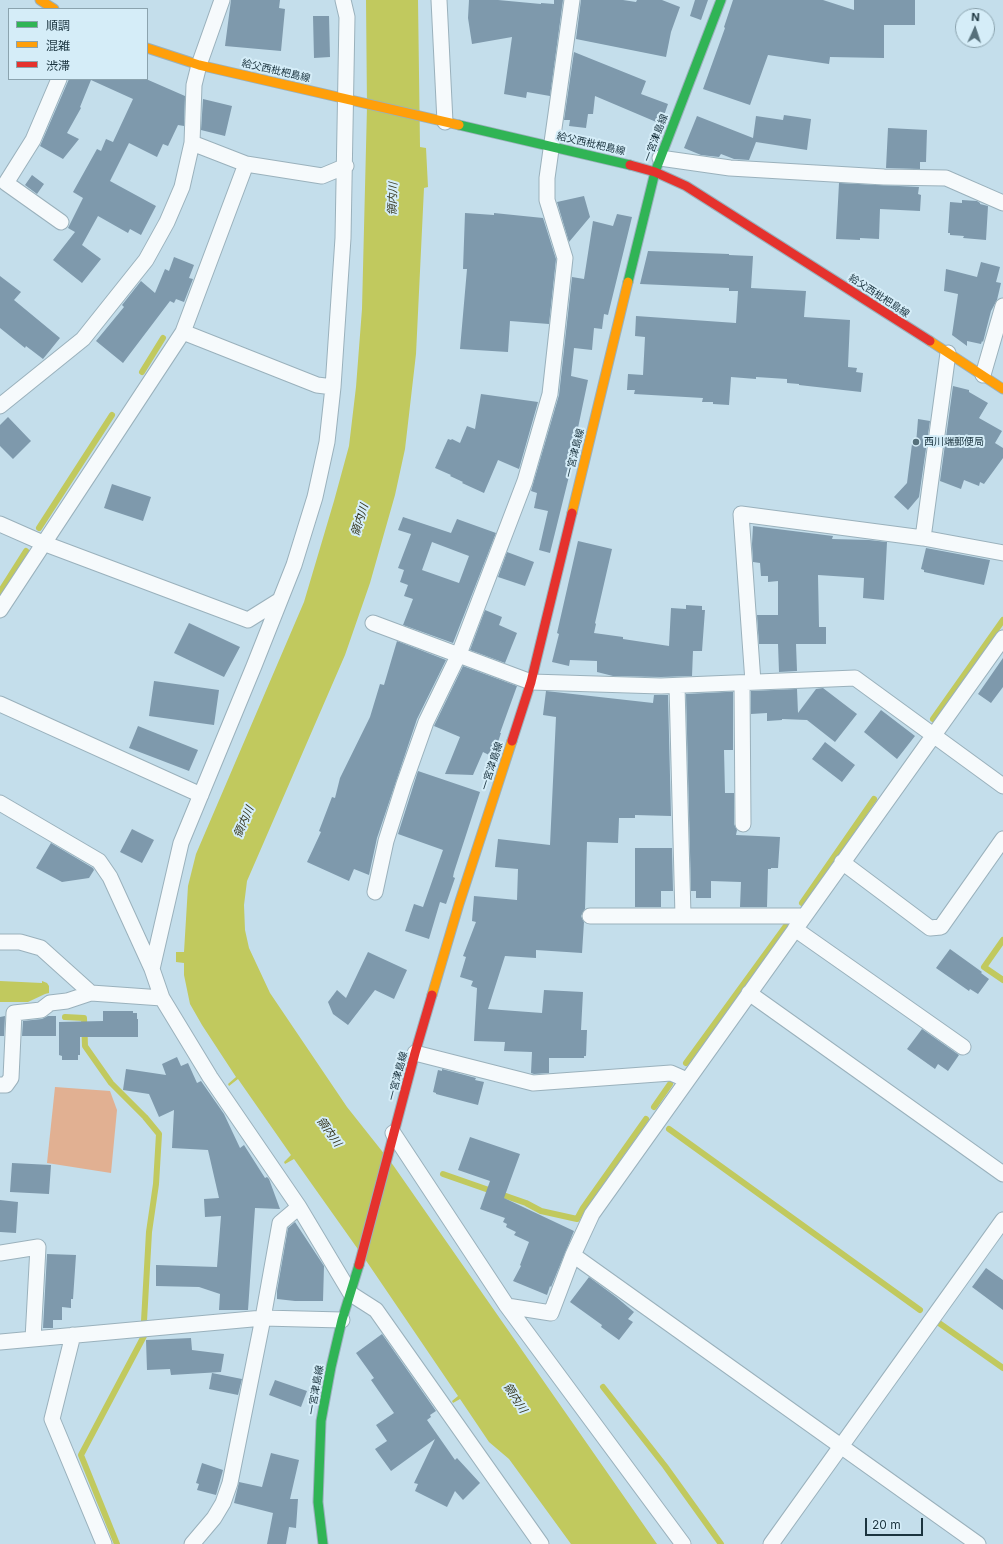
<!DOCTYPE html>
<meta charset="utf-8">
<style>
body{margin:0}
#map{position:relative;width:1003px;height:1544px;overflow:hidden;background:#c4deeb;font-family:Inter,"Noto Sans JP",sans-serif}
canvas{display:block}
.legend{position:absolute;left:8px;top:8px;width:140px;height:72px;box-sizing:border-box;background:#d5edf8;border:1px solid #8ba3ae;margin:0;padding:5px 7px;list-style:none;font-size:12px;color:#1b343f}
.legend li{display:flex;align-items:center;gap:8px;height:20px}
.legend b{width:20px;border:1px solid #8ba3ae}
.north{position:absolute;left:955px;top:8px;width:40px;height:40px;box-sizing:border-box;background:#d5edf8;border:1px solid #8ba3ae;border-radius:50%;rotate:3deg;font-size:11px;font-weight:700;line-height:16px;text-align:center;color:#1b343f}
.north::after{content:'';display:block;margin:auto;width:14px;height:18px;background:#56707b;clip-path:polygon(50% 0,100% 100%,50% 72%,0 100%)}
.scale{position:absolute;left:865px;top:1518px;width:58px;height:18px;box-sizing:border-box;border:2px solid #1b343f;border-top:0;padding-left:5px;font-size:12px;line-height:14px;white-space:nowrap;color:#1b343f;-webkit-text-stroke:3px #d5edf8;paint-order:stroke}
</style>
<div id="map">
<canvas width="1003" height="1544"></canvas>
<ul class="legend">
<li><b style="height:5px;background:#30b455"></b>順調</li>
<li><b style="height:5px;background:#ff9f0a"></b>混雑</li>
<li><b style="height:5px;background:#e5322d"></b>渋滞</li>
</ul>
<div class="north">N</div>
<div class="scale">20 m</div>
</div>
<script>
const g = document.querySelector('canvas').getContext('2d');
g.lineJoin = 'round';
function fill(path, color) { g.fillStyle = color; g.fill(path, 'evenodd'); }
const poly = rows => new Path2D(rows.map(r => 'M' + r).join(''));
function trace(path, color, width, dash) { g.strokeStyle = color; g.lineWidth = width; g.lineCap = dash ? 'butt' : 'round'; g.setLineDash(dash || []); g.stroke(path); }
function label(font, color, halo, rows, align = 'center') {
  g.font = font + ' Inter,"Noto Sans JP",sans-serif'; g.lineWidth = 4; g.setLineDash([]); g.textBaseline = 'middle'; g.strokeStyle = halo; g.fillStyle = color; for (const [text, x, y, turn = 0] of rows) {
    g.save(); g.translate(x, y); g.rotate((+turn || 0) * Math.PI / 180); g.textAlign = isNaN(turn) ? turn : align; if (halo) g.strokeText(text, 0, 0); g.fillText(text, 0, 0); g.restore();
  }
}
fill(poly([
 [55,1087,110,1091,117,1110,111,1173,47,1163]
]), '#e1b092');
fill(poly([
 [366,0,418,0,420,147,426,148,428,187,424,188,416,354,405,449,395,495,370,583,345,655,247,881,244,905,245,930,249,948,270,993,347,1107,393,1165,657,1544,571,1544,509,1459,489,1442,460,1399,453,1403,452,1401,458,1396,367,1262,294,1159,285,1164,284,1162,291,1155,238,1079,229,1086,228,1084,236,1077,202,1025,190,1004,184,975,184,963,176,962,176,952,184,952,188,886,196,854,304,602,334,501,349,446,356,387,362,309,367,107],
 [0,981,42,983,42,981,47,983,49,986,49,993,45,994,28,1002,0,1002]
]), '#c1c95e');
trace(poly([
 [142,372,163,338],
 [39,528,112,415],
 [0,592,26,551],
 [933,719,1003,620],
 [802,903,874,799],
 [1003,940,984,967,1003,980],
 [65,1017,84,1018,85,1046,111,1083,145,1117,159,1134,156,1184,149,1232,144,1321],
 [686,1063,788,923],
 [654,1107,670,1084],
 [669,1129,920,1310],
 [443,1174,526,1203,541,1211,577,1219,583,1208,646,1119],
 [939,1323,1003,1368],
 [603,1387,665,1466,721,1544],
 [117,1544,81,1455,144,1336]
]), '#c1c95e', 6);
fill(poly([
 [231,0,280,0,279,8,285,9,281,51,225,46],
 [469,0,498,0,541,4,541,3,554,4,554,0,563,0,550,96,527,92,526,98,504,94,512,37,472,44,468,18],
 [581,0,623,0,636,2,637,0,662,0,680,7,671,32,666,57,576,39],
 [695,0,708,0,701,20,690,16],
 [733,0,823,0,854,10,854,0,915,0,915,25,884,25,884,58,830,57,829,64,768,55,750,105,703,89,725,28,724,27],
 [313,16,329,16,330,57,314,58],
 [574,52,646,81,641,94,668,104,661,124,595,96,593,114,588,114,586,128,569,126,570,120,564,120],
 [69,79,146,79,185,96,184,126,178,125,168,146,163,144,157,157,129,143,110,181,156,206,141,235,130,229,128,233,98,216,82,245,101,259,82,283,53,260,75,232,68,228,83,198,73,192,97,149,101,151,106,139,113,142,133,99,91,80,80,107,81,108,67,133,79,139,63,159,40,146],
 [203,99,232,106,225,136,201,130],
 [784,115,811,119,807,150,756,142,749,160,734,159,721,154,719,157,701,155,684,148,697,116,753,138,756,116,783,120],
 [888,128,927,130,926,162,920,162,920,169,886,168],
 [32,175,44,184,37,194,25,185],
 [839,183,919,187,918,194,921,195,920,211,880,209,879,239,860,238,860,240,836,239],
 [584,196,590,217,569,242,557,202],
 [962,200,977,201,980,203,980,204,988,206,986,240,963,238,964,236,950,235,950,233,948,233,950,202,962,203],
 [465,213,494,215,494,213,543,218,556,259,549,324,510,321,508,352,460,349,467,269,463,269],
 [617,214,632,217,608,315,604,314,602,329,594,328,592,350,574,348,571,376,588,380,574,447,576,448,550,553,539,550,548,511,534,508,537,493,531,491,559,395,572,277,584,279,593,221,613,226],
 [648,251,729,254,729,255,753,256,751,288,806,291,804,317,850,320,848,367,857,368,856,372,863,373,861,392,799,385,799,384,787,383,787,379,756,377,756,379,731,377,729,405,713,404,713,402,702,402,703,398,634,394,635,390,627,390,628,374,643,375,645,337,635,336,636,316,736,323,738,291,729,291,729,288,640,284],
 [174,257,194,265,189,278,193,279,184,302,176,299,174,303,170,301,123,363,96,341,124,307,122,305,141,281,155,293,165,269,169,271],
 [981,262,1000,267,996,282,1001,283,997,300,991,311,983,342,982,341,981,344,967,341,967,346,952,335,958,294,944,291,946,269,977,277],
 [0,276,21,292,14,300,60,338,43,359,26,346,25,348,0,328],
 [953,386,969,390,969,392,988,403,979,418,1002,431,995,443,1003,448,1003,458,984,484,980,482,979,486,964,480,961,489,940,481],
 [481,394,538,402,519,469,498,460,484,493,462,483,463,482,450,476,451,475,435,468,448,439,451,440,452,439,460,443,467,426,475,429],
 [8,417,31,441,13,459,0,446,0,425],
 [918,419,930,421,919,497,908,510,894,497,907,483,912,444,916,444],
 [112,484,151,497,143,521,104,508],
 [403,517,451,533,457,519,496,533,453,643,403,625,413,599,404,596,408,585,400,582,404,570,398,568,411,534,398,530],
 [432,542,469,556,459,583,422,570],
 [753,526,833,536,832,539,869,540,887,542,884,600,863,598,864,578,818,575,819,627,826,627,826,644,796,644,797,671,779,672,778,644,759,644,757,615,778,615,778,581,768,582,768,576,761,576,760,563,753,562,752,544],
 [578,541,612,549,595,623,596,624,594,633,623,637,623,639,669,646,671,608,686,609,686,605,702,606,702,610,705,610,702,651,693,651,692,676,661,677,613,676,597,672,597,661,570,660,569,666,552,662,559,634,557,633],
 [926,548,990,560,984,585,924,572,924,570,921,569],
 [507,552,534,562,525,586,498,577],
 [485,610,502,617,499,625,517,633,505,663,470,650],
 [189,623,240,647,224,677,174,653],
 [397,641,446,660,417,719,377,838,369,875,354,869,349,881,307,862,321,832,319,831,332,797,335,798,340,778,370,717,380,684,384,685],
 [1003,658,1003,687,991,703,978,694],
 [463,666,517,686,500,733,501,733,493,757,483,752,473,775,445,774,460,737,434,726],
 [154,681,219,690,214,725,149,716],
 [823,688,857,714,835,742,807,720,782,719,782,720,767,721,767,713,751,714,751,691,797,689,798,713,816,689],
 [546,691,653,703,654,695,668,695,671,816,635,815,635,818,619,818,618,843,587,842,585,909,581,916,584,922,582,953,536,950,536,958,505,956,488,1009,542,1013,544,990,583,992,581,1030,587,1030,586,1056,584,1056,584,1058,549,1058,549,1073,534,1074,531,1073,532,1052,504,1051,505,1042,474,1041,477,988,471,986,473,981,460,977,466,957,463,956,476,922,472,921,474,896,517,900,518,869,495,867,498,839,550,845,556,717,543,715],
 [726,692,733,692,733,750,724,750,725,793,734,793,734,824,737,830,736,835,780,837,778,868,771,868,771,869,768,869,767,907,740,907,741,882,711,881,711,898,696,898,696,891,691,891,686,694],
 [881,710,915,736,897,759,864,732],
 [138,726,198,750,189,771,129,748],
 [825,742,855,765,842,782,812,759],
 [418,771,480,792,454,872,453,877,455,878,446,904,440,902,429,939,405,931,414,904,423,907,443,850,398,834],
 [132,829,154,840,142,863,120,852],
 [51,843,93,868,94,870,89,878,62,882,36,868],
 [635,848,672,848,673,891,661,891,661,907,635,907],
 [950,949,982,972,981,973,989,979,978,994,970,989,969,991,936,968],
 [368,952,407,970,394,999,375,990,348,1025,333,1014,328,1002,337,990,346,998],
 [103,1011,133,1011,133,1013,137,1013,137,1019,138,1019,138,1037,80,1037,80,1055,78,1055,78,1060,62,1060,62,1056,59,1055,59,1022,103,1021],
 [5,1016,4,1036,0,1036,0,1017],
 [48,1016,56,1016,56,1036,22,1036,23,1021,42,1019],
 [922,1029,959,1055,948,1071,938,1064,935,1069,907,1049],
 [177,1057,181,1066,188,1063,197,1083,201,1081,224,1114,240,1148,244,1145,265,1178,267,1177,269,1179,280,1209,255,1208,248,1310,219,1310,220,1294,199,1287,156,1286,156,1265,217,1267,221,1216,205,1217,204,1199,219,1198,208,1150,172,1148,174,1110,159,1117,149,1094,123,1090,126,1069,166,1075,162,1064],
 [442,1069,476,1078,475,1080,484,1082,478,1105,436,1094,436,1093,433,1092,438,1070,442,1071],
 [470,1137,520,1154,504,1198,574,1231,551,1287,550,1286,547,1295,513,1281,521,1266,520,1265,529,1242,514,1235,516,1232,506,1227,507,1224,503,1222,505,1218,480,1209,490,1181,458,1170],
 [12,1163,51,1165,49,1194,10,1192],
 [0,1200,18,1202,16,1233,0,1232],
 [295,1222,324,1266,323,1301,295,1301,277,1299,277,1291,288,1228],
 [47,1254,76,1255,73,1299,71,1299,71,1308,62,1307,62,1320,53,1320,53,1328,43,1328],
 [986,1268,1003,1280,1003,1310,972,1287],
 [589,1277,616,1297,634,1312,628,1319,633,1322,619,1340,601,1327,602,1325,570,1302],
 [382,1334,436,1411,430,1415,431,1417,427,1420,455,1460,457,1458,480,1483,463,1500,455,1491,447,1507,415,1491,418,1484,414,1483,435,1439,391,1471,375,1449,387,1441,376,1425,394,1413,371,1380,374,1378,356,1353],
 [191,1338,192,1350,224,1354,221,1372,171,1375,170,1369,147,1370,146,1340],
 [212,1373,242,1379,238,1395,209,1389],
 [275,1380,307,1391,301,1407,269,1395],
 [271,1453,299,1460,290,1499,298,1499,296,1528,289,1527,286,1544,267,1544,273,1513,234,1503,239,1482,262,1487],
 [202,1463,223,1470,216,1495,197,1490,199,1484,196,1483]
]), '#7e99ac');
const street = poly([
 [439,0,445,122],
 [59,79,33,140,6,183,61,222],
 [192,143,246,164],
 [660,158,730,168,884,177,946,178,1003,203],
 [183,332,317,385,333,387],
 [948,353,923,538,1003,553],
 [983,375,1003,306],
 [0,406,83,339,146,260,167,222,182,187,192,143,194,85,199,65,222,0],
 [0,524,43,543,248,620,280,600],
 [0,610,183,332,246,164,322,176,346,166],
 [373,623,531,682,661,686,855,678,1003,786],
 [753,682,741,514,923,538],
 [742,683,743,824],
 [677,686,683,916],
 [0,704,201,795],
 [0,803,99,861,110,877,152,969,162,998,210,1077,299,1207,351,1294,376,1310,541,1544],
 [842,862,930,928,941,927,1003,839],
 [375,892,386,841,404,784,426,722,459,654,525,481,550,394,565,258,547,200,547,178,572,0],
 [590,916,803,916],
 [795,929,963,1047],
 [0,942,20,942,41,948,91,993,162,998],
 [152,969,181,843,254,666,294,565,315,497,327,442,333,387,343,238,347,17,343,0],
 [749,993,1003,1174],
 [415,1053,533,1083,671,1073,687,1080],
 [0,1085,6,1085,11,1078,14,1013,41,1010,50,1003,67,1001,91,993],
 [393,1133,507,1306,683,1544],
 [0,1253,38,1247,33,1339],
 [573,1255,978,1544],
 [507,1306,551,1313,573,1255,592,1214,1003,638],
 [73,1335,52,1419,104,1544],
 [0,1342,263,1318,342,1320],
 [192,1544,214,1518,223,1503,230,1483,263,1318,280,1223,299,1207],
 [771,1544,1003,1220]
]);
const fast = poly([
 [459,125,630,165],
 [628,282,655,172,721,0],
 [323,1544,318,1502,321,1421,331,1367,342,1320,359,1265]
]);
const slow = poly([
 [40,0,54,9],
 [147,48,199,65,459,125],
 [930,341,1003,389],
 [572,513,628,282],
 [432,995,459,904,512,741]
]);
const jam = poly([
 [630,165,655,172,686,186,930,341],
 [512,741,531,682,572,513],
 [359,1265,415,1053,432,995]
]);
trace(street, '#9ab1bc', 17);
trace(fast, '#9ab1bc', 11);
trace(slow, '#9ab1bc', 11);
trace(jam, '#9ab1bc', 11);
trace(street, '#f6fafc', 15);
trace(fast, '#30b455', 9);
trace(slow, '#ff9f0a', 9);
trace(jam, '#e5322d', 9);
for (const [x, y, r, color] of [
 [916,442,4,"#56707b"]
]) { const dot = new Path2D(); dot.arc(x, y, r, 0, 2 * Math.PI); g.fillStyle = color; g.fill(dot); trace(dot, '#d5edf8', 1.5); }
label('10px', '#1b343f', '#d5edf8', [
 ["給父西枇杷島線",276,71,13],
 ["一宮津島線",656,138,-69],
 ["給父西枇杷島線",591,144,13],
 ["給父西枇杷島線",879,296,33],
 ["一宮津島線",575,453,-76],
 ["一宮津島線",492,766,-72],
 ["一宮津島線",398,1076,-75],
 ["一宮津島線",316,1390,-80]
]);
label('10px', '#1b343f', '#d5edf8', [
 ["西川端郵便局",924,442]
], 'left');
label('italic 11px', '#36371f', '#d5edf8', [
 ["領内川",393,199,-88],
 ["領内川",360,520,-73],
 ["領内川",244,822,-67],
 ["領内川",329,1132,54],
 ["領内川",515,1398,57]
]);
</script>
